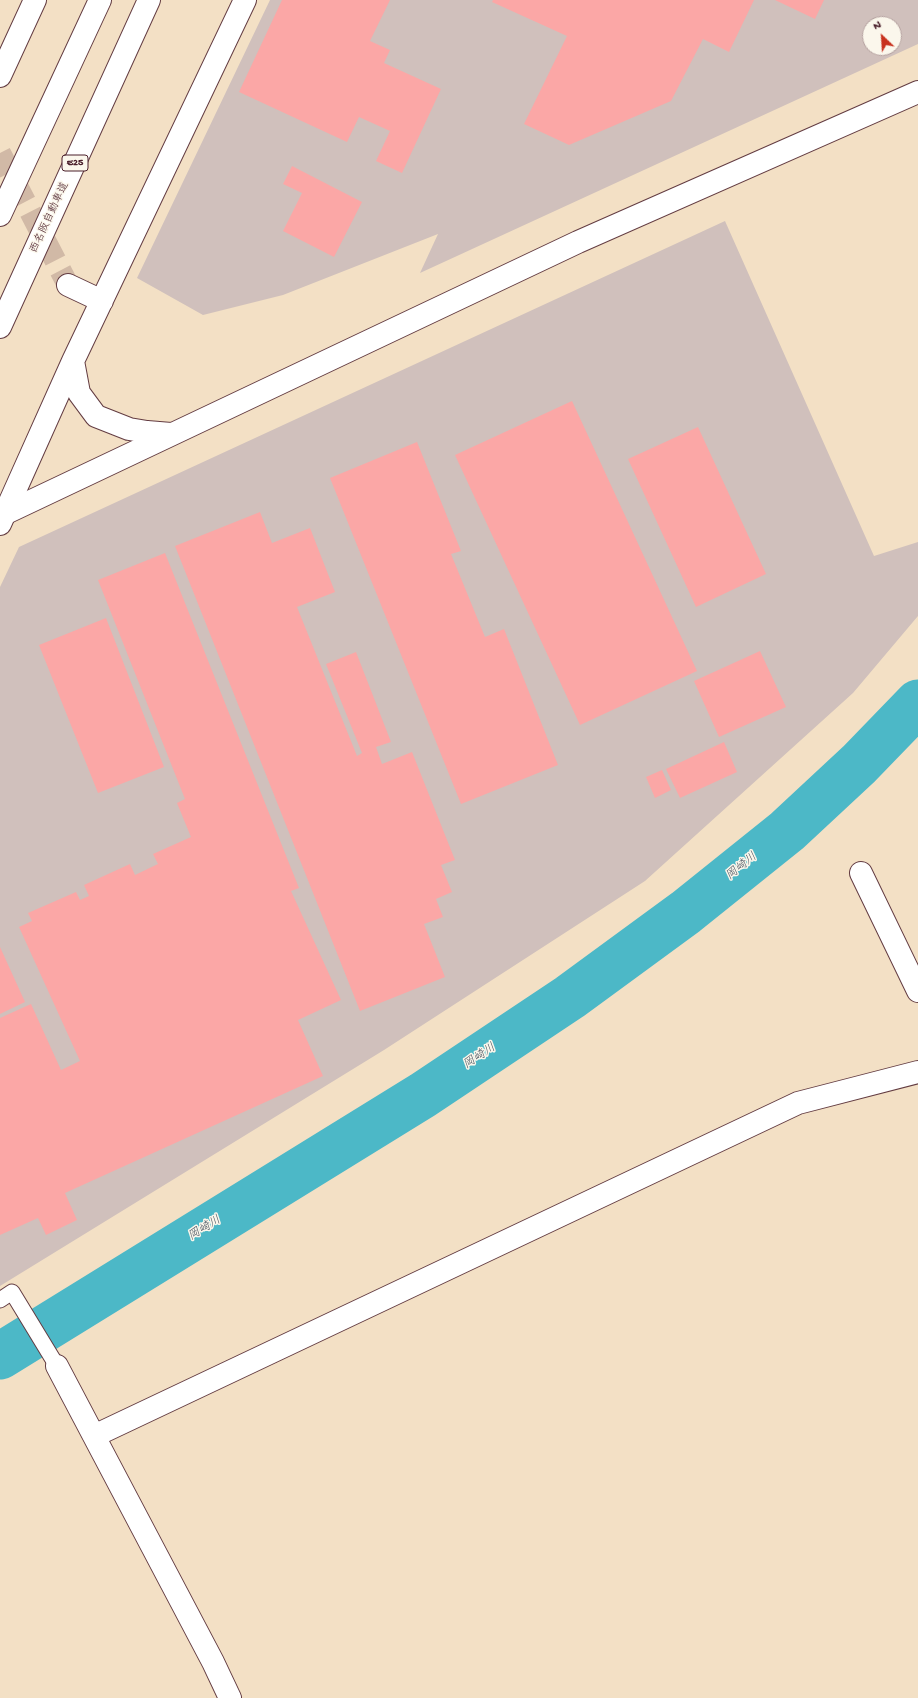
<!DOCTYPE html>
<meta charset="utf-8">
<style>
body{margin:0}
#map{position:relative;width:918px;height:1698px;overflow:hidden;background:#f3e0c5;font-family:"Gochi Hand",sans-serif}
canvas{display:block}
.north{position:absolute;left:862px;top:16px;width:40px;height:40px;box-sizing:border-box;background:#fbf7ec;border:1px solid #b4a19f;border-radius:50%;rotate:335deg;font-size:11px;font-weight:700;line-height:16px;text-align:center;color:#4a1f2b}
.north::after{content:'';display:block;margin:auto;width:14px;height:18px;background:#c8321e;clip-path:polygon(50% 0,100% 100%,50% 72%,0 100%)}
</style>
<div id="map">
<canvas width="918" height="1698"></canvas>
<div class="north">N</div>
</div>
<script>
const g = document.querySelector('canvas').getContext('2d');
g.lineJoin = 'round';
function fill(path, color) { g.fillStyle = color; g.fill(path, 'evenodd'); }
const poly = rows => new Path2D(rows.map(r => 'M' + r).join(''));
function trace(path, color, width, dash) { g.strokeStyle = color; g.lineWidth = width; g.lineCap = dash ? 'butt' : 'round'; g.setLineDash(dash || []); g.stroke(path); }
function label(font, color, halo, rows, align = 'center') {
  g.font = font + ' "Gochi Hand","Klee One",sans-serif'; g.lineWidth = 3; g.setLineDash([]); g.textBaseline = 'middle'; g.strokeStyle = halo; g.fillStyle = color; for (const [text, x, y, turn = 0] of rows) {
    g.save(); g.translate(x, y); g.rotate((+turn || 0) * Math.PI / 180); g.textAlign = isNaN(turn) ? turn : align; if (halo) g.strokeText(text, 0, 0); g.fillText(text, 0, 0); g.restore();
  }
}
fill(poly([
 [270,0,918,0,918,44,420,273,438,234,283,295,203,315,137,278],
 [870,24,894,24,894,48,870,48],
 [725,221,874,556,918,542,918,616,853,693,645,881,384,1050,0,1286,0,587,19,547]
]), '#d0c0bc');
trace(poly([
 [0,1356,423,1095,570,997,686,912,787,831,859,764,918,703]
]), '#4cb8c7', 47);
fill(poly([
 [282,0,390,0,370,41,390,50,384,63,441,89,402,173,376,161,390,131,359,117,347,142,239,92],
 [493,0,754,0,729,52,703,39,671,101,569,145,524,124,567,36,492,2],
 [775,0,824,0,815,19],
 [292,166,362,202,334,257,283,231,302,193,283,184],
 [572,401,697,671,580,725,455,455],
 [698,427,766,574,696,607,628,459],
 [417,442,461,551,451,554,485,637,504,629,558,765,461,804,330,478],
 [260,512,272,543,310,528,335,592,297,607,357,756,362,753,326,664,356,652,391,742,376,747,382,764,412,752,455,860,441,865,452,892,436,899,443,917,424,924,445,977,360,1011,175,546],
 [165,553,299,888,291,891,341,1000,298,1020,323,1076,65,1193,77,1220,46,1235,38,1218,0,1235,0,1018,31,1004,61,1070,80,1061,19,927,32,921,28,913,76,892,80,900,89,896,84,885,130,864,135,875,158,864,153,854,191,837,177,803,185,799,98,580],
 [106,618,164,767,98,793,39,645],
 [760,651,786,707,719,737,694,681],
 [724,742,737,772,680,798,666,769],
 [662,770,671,790,655,798,646,777],
 [0,947,25,1002,0,1014]
]), '#fba7a6');
trace(poly([
 [0,153,68,285]
]), '#d1b9a6', 22, [22, 11]);
const lane = poly([
 [0,1300,12,1292,57,1366]
]);
const street = poly([
 [0,76,35,0],
 [68,285,102,301],
 [73,361,79,393,96,416,129,429,147,432,171,434],
 [0,524,73,361,245,0],
 [861,873,918,991],
 [57,1366,213,1662,230,1698],
 [94,1436,798,1103,918,1072]
]);
const secondary = poly([
 [6,513,578,242,918,92]
]);
const highway = poly([
 [0,215,100,0],
 [0,327,149,0]
]);
trace(lane, '#633c42', 17);
trace(street, '#633c42', 24);
trace(secondary, '#633c42', 24);
trace(highway, '#633c42', 24);
trace(lane, '#fff', 15);
trace(street, '#fff', 22);
trace(secondary, '#fff', 22);
trace(highway, '#fff', 22);
for (const [x, y, w] of [
 [75,163,26]
]) { const box = new Path2D(); box.roundRect(x - w / 2, y - 8, w, 16, 3); g.fillStyle = '#fbf7ec'; g.fill(box); trace(box, '#4a1f2b', 1); }
label('bold 10px', '#4a1f2b', null, [
 ["E25",75,163]
]);
label('11px', '#4a1f2b', '#fbf7ec', [
 ["西名阪自動車道",50,218,-65]
]);
label('italic 12px', '#4b5562', '#fbf7ec', [
 ["岡崎川",742,867,-39],
 ["岡崎川",480,1057,-34],
 ["岡崎川",205,1229,-32]
]);
</script>
